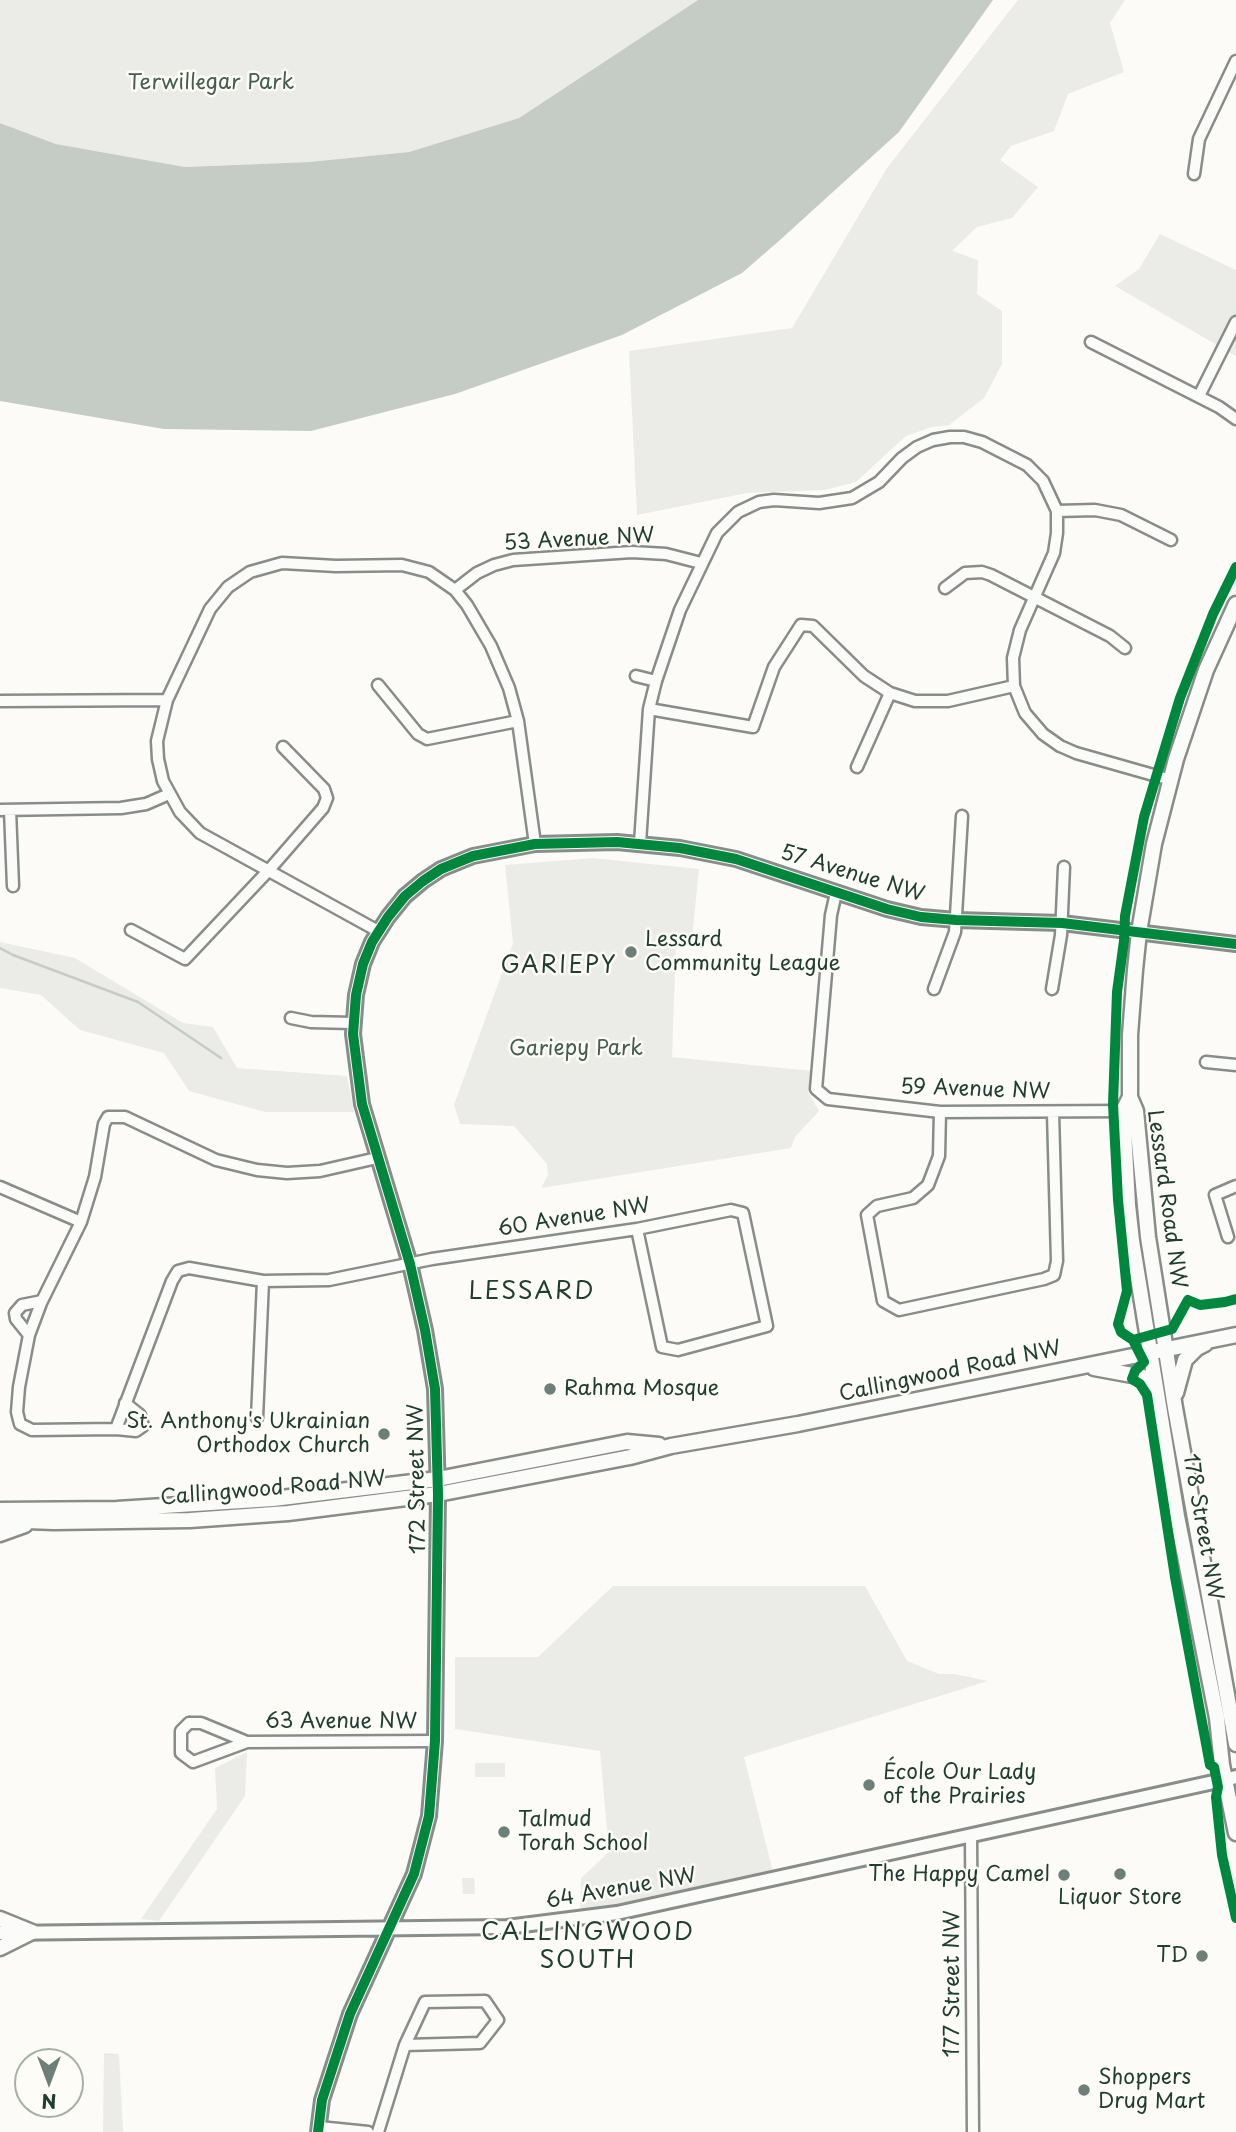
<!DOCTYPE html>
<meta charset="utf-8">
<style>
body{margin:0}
#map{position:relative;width:1236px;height:2132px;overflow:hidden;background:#fcfbf8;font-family:"Playpen Sans",sans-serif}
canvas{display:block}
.north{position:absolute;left:14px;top:2048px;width:70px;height:70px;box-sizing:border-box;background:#fdfcf7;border:2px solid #a4b0a9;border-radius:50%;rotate:180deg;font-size:19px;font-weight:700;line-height:28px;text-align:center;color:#1f3d34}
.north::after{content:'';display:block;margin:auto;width:24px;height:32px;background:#6c8079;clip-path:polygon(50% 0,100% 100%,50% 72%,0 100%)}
</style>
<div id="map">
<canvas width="1236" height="2132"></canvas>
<div class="north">N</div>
</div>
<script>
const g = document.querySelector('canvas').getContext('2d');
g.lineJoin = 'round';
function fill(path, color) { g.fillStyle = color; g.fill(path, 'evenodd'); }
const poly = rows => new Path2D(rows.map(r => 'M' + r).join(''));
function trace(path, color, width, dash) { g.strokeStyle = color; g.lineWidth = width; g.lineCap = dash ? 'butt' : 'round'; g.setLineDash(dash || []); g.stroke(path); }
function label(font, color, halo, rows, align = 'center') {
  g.font = font + ' "Playpen Sans",sans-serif'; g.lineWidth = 5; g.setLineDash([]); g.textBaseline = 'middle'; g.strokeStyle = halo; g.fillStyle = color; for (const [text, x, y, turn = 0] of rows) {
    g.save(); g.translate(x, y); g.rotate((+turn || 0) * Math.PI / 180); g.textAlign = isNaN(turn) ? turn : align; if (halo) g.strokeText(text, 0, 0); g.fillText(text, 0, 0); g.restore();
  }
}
fill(poly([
 [0,0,698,0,519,118,409,152,309,162,185,167,56,144,0,123],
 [1018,0,1125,0,1110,23,1124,72,1068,94,1054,131,1011,146,1000,160,1038,187,1012,218,977,227,952,251,978,260,977,294,1002,311,1002,364,984,398,949,425,932,427,906,436,856,482,825,490,747,493,637,515,629,351,792,328,887,168],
 [1160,234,1236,270,1236,356,1115,286,1139,269],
 [593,858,699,869,692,939,676,940,672,1057,813,1071,808,1092,819,1111,795,1137,791,1148,541,1188,548,1175,547,1164,514,1126,460,1124,454,1105,513,943,505,865],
 [0,942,75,958,183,1023,213,1027,237,1068,347,1076,354,1112,265,1112,189,1091,164,1053,80,1030,41,995,0,988],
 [613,1586,865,1586,907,1661,939,1674,955,1674,988,1681,744,1757,773,1872,580,1914,581,1878,609,1852,600,1751,455,1729,455,1657,538,1657],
 [247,1752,245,1796,159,1921,141,1919,217,1809,215,1768],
 [475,1763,505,1763,505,1777,475,1777],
 [462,1878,474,1878,475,1894,463,1894],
 [104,2053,119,2054,123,2132,103,2132]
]), '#ebece8');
fill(poly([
 [698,0,993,0,899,132,780,240,742,273,622,335,455,394,311,431,164,429,0,401,0,123,56,144,185,167,309,162,409,152,519,118]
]), '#c5ccc6');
trace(poly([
 [0,948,13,955,138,1002,221,1058]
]), '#c5ccc6', 2.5);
const minor = poly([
 [1194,174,1199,139,1236,61],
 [1091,342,1219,407,1236,419],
 [1199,396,1236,322],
 [1057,511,1095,510,1121,515,1171,540],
 [945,588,965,573,982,572,991,575,1110,636,1125,648],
 [455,590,477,573,494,565,513,560,632,552,666,554,701,563],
 [636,676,656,681],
 [378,685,418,734,427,739,518,721],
 [0,701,167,700],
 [649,709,753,727,774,667,801,625,813,626,864,676,890,693,915,701,948,701,1014,686],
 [857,767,890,693],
 [0,810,121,808,146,804,169,794],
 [10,810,13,886],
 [640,843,649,709,656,681,680,610,717,533,738,512,759,502,774,500,819,503,852,498,879,482,902,458,917,447,933,440,950,437,964,437,982,442,1027,465,1043,481,1057,511,1057,533,1054,553,1020,630,1013,658,1014,686,1025,713,1043,734,1060,746,1076,753,1171,780],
 [836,893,831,915,816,1089,828,1099,940,1112,1127,1111],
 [131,930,185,959,269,870,323,808,327,798,324,789,283,747],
 [378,931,200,833,180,812,163,781,158,759,157,741,167,700,210,609,228,587,250,572,282,563,336,566,402,565,429,572,455,590,467,605,491,646,509,688,518,721,535,844],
 [934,989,955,932,962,816],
 [1052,989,1061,935,1064,867],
 [291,1018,311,1022,352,1023],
 [1206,1062,1236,1065],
 [940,1112,939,1156,928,1185,913,1198,877,1206,867,1215,883,1301,899,1310,1044,1279,1054,1275,1057,1261,1053,1113],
 [377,1158,320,1171,287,1173,257,1170,216,1160,125,1117,108,1117,104,1124,95,1177,81,1222,41,1303,29,1335,19,1387,17,1412,20,1424,32,1430,116,1429,172,1281,178,1271,189,1268,263,1281,329,1280,432,1259,637,1229,731,1210,743,1213,767,1326,678,1350,662,1347,637,1229],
 [0,1187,81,1222],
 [1228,1237,1215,1195,1236,1186],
 [29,1335,16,1319,15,1313,22,1305,42,1301],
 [257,1418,263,1281],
 [116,1429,136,1431,143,1426,140,1415,125,1403],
 [189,1723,201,1723,247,1742,193,1762,181,1753,181,1731,189,1723],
 [247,1742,435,1741],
 [971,1836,973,2132],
 [319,2127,368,2132],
 [378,2132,405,2045,425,2002,485,2001,498,2020,480,2043,405,2045]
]);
const tertiary = poly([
 [0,1933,507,1927,617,1913,1236,1777],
 [318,2132,322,2100,350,2014,414,1874,429,1816,435,1741,438,1494,435,1389,425,1330,410,1264,362,1104,353,1034,356,995,363,964,372,942,388,917,405,896,423,881,441,869,473,856,535,844,617,842,680,848,736,859,887,909,921,917,956,920,1062,923,1236,944]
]);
const secondary = poly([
 [1236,604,1206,670,1176,759,1154,844,1139,932,1135,970,1130,1035,1130,1097,1123,1111,1128,1205,1132,1241,1177,1516,1217,1718,1222,1765,1236,1833],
 [1130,1097,1136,1111,1148,1237,1175,1408,1236,1744],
 [1094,1368,1143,1377,1149,1381,1155,1393],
 [1176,1393,1185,1360,1197,1348,1205,1344],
 [0,1510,117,1509,273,1499,438,1479,627,1442,659,1445],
 [0,1520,54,1522,190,1520,288,1513,438,1494,630,1457,671,1446,798,1424,1236,1335],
 [0,1534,25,1525],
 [0,1919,32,1932],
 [0,1948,32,1932]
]);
trace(minor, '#888d8a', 15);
trace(tertiary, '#888d8a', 18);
trace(secondary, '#888d8a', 19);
trace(minor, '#fbfbf9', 10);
trace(tertiary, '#fbfbf9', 12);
trace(secondary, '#fbfbf9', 14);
trace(poly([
 [1236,567,1213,614,1180,698,1144,817,1125,916,1124,941,1117,992,1113,1104,1118,1200,1127,1291,1118,1324,1121,1332,1133,1340,1144,1362,1135,1371,1132,1379,1140,1384,1147,1395,1175,1577,1210,1765,1214,1767,1218,1787,1216,1797,1222,1855,1236,1918],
 [1133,1340,1172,1329,1188,1300,1200,1305,1225,1302,1236,1299],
 [318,2132,322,2100,350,2014,414,1874,429,1816,435,1741,438,1494,435,1389,425,1330,410,1264,362,1104,353,1034,356,995,363,964,372,942,388,917,405,896,423,881,441,869,473,856,535,844,617,842,680,848,736,859,887,909,921,917,956,920,1062,923,1236,944]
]), '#00873e', 10);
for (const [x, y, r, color] of [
 [631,952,7,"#6c8079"],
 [550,1389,7,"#6c8079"],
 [384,1434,7,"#6c8079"],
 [869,1785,7,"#6c8079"],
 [504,1832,7,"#6c8079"],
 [1120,1874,7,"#6c8079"],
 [1064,1875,7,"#6c8079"],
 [1202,1956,7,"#6c8079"],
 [1084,2090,7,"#6c8079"]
]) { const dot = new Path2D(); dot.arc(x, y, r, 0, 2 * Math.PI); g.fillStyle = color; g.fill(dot); trace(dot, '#fdfcf7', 2.5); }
label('21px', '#455e55', '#fdfcf7', [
 ["Terwillegar Park",211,83],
 ["Gariepy Park",576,1049]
]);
label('21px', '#1f3d34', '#fdfcf7', [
 ["53 Avenue NW",579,540,-3],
 ["57 Avenue NW",852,874,17],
 ["59 Avenue NW",975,1090,2],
 ["Lessard Road NW",1166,1199,82],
 ["60 Avenue NW",574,1218,-9],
 ["Callingwood Road NW",950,1372,-12],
 ["172 Street NW",418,1479,-91],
 ["Callingwood Road NW",273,1489,-5],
 ["178 Street NW",1202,1527,80],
 ["63 Avenue NW",341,1722],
 ["64 Avenue NW",621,1889,-10],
 ["177 Street NW",953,1984,-90]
]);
label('21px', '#1f3d34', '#fdfcf7', [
 ["Lessard",645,940],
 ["Community League",645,964],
 ["Rahma Mosque",564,1389],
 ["St. Anthony's Ukrainian",370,1422,"right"],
 ["Orthodox Church",370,1446,"right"],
 ["École Our Lady",883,1773],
 ["of the Prairies",883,1797],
 ["Talmud",518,1820],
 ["Torah School",518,1844],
 ["The Happy Camel",1050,1875,"right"],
 ["Liquor Store",1120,1898,"center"],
 ["TD",1188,1956,"right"],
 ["Shoppers",1098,2078],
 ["Drug Mart",1098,2102]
], 'left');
g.letterSpacing = '2px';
label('23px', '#1f3d34', '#fdfcf7', [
 ["GARIEPY",559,967]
]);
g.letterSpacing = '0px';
g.letterSpacing = '2px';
label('24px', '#1f3d34', '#fdfcf7', [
 ["LESSARD",532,1292],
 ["CALLINGWOOD",588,1933],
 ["SOUTH",588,1961]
]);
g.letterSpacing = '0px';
</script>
